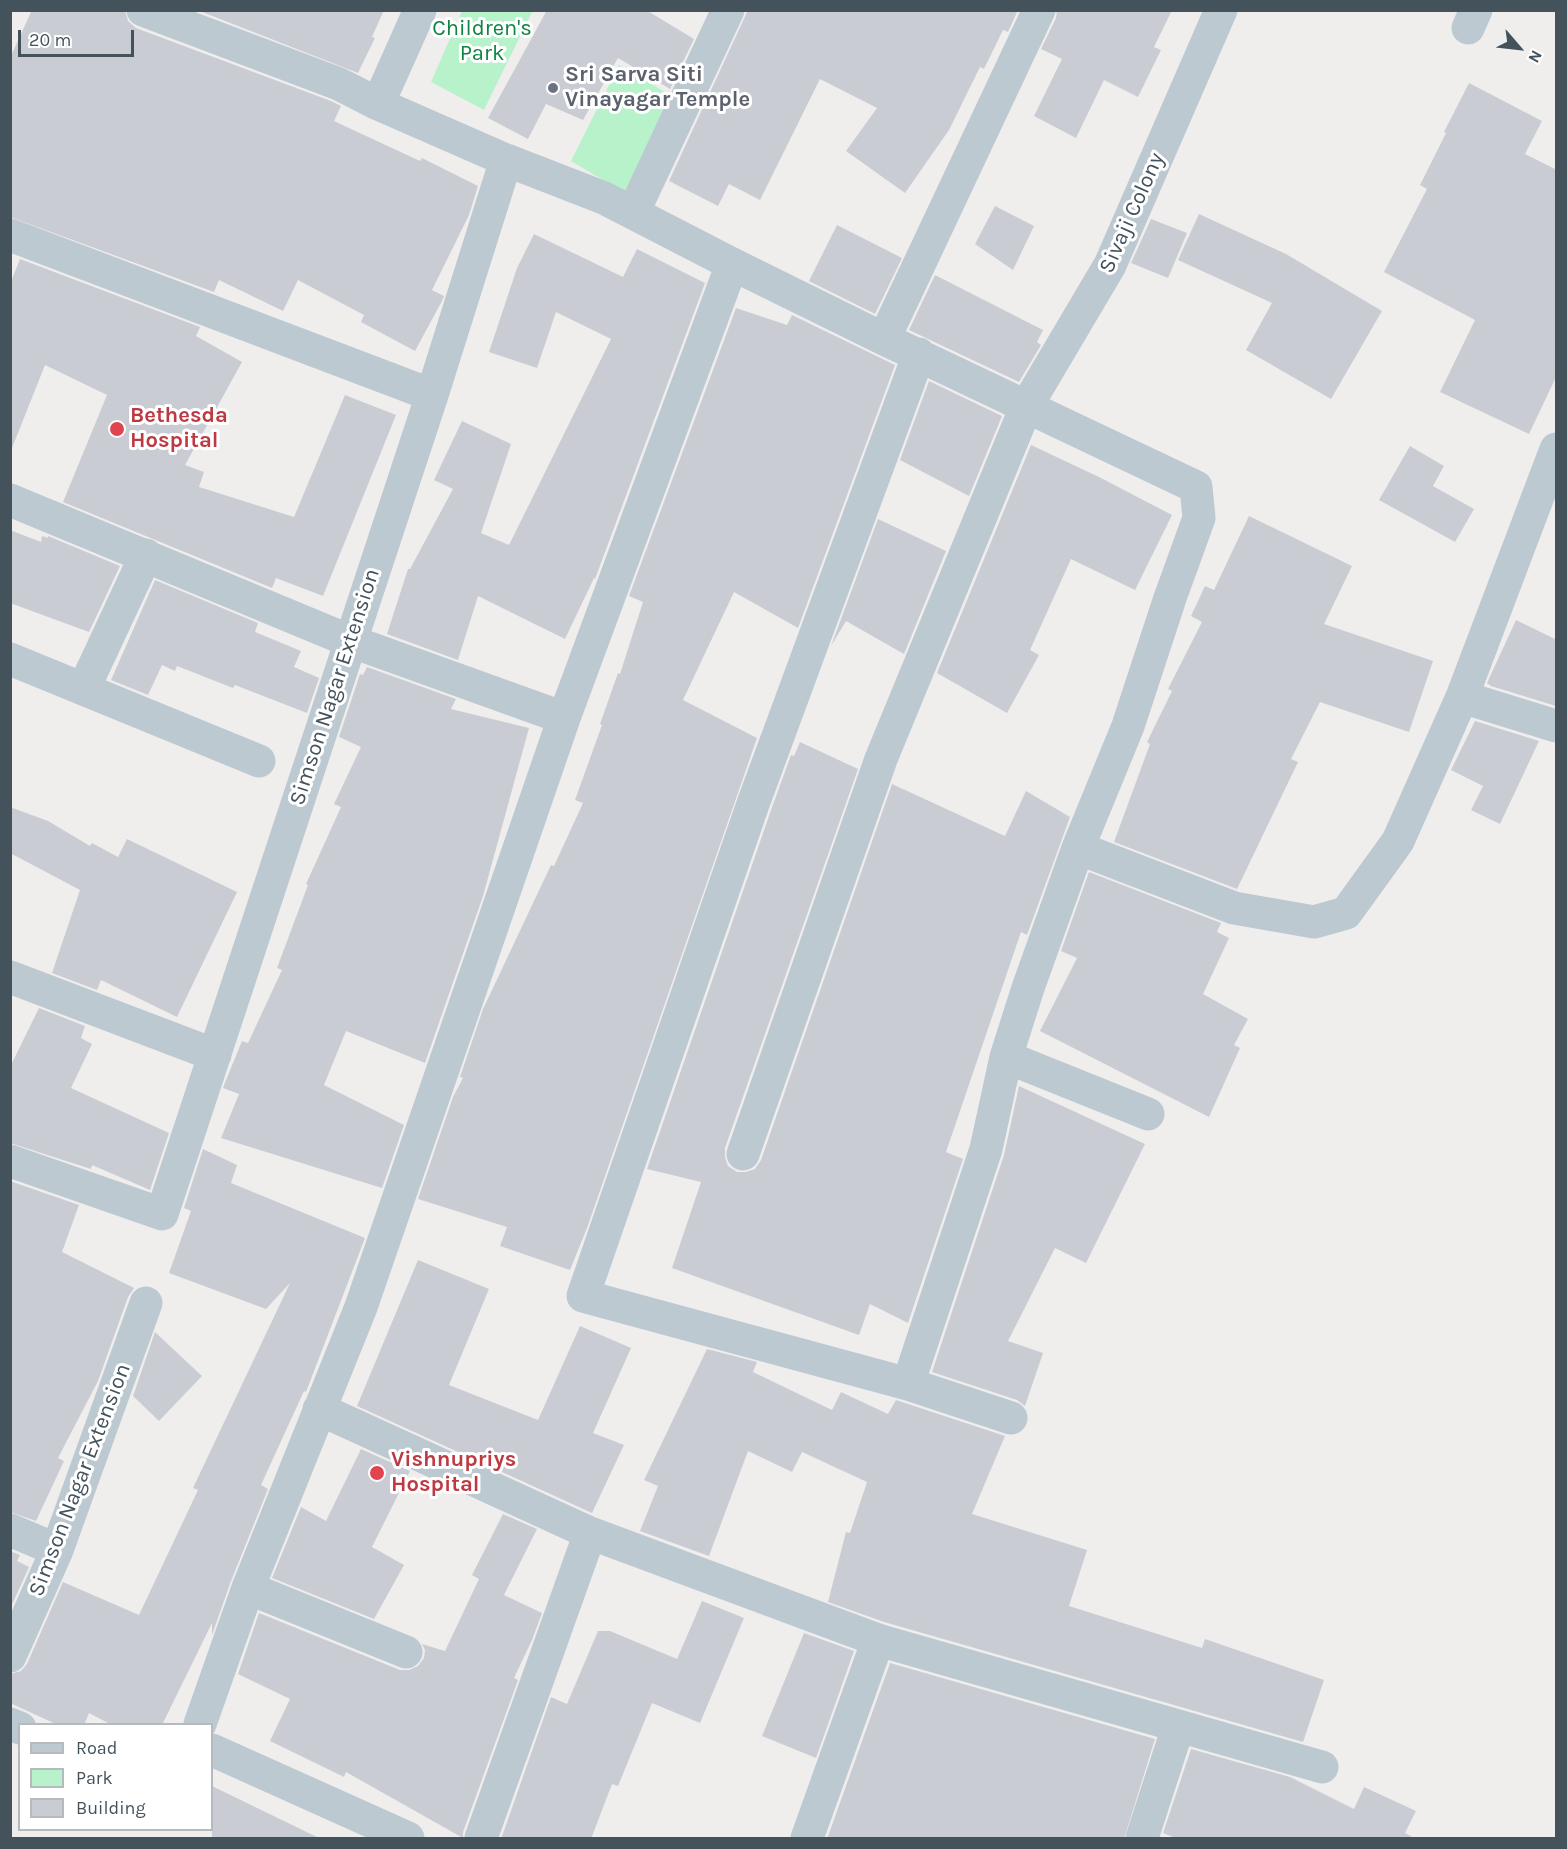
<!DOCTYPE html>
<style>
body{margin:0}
#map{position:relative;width:1567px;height:1849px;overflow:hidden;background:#f0eded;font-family:Karla,sans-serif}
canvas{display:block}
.frame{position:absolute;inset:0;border:12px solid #44525c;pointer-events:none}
.legend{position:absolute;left:18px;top:1723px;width:195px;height:108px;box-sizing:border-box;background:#fff;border:2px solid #b4babe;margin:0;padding:8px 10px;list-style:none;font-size:18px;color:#44525c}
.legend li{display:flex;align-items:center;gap:12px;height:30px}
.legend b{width:30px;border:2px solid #b4babe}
.north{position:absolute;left:1489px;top:18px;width:60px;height:60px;-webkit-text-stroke:4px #fff;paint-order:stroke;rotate:118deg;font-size:16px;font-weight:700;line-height:24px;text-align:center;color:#44525c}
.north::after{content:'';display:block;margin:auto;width:21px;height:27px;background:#44525c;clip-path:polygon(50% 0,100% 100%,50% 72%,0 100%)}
.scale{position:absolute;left:18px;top:30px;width:116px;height:27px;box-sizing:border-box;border:3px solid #44525c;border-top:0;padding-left:8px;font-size:18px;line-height:21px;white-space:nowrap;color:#44525c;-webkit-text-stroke:4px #fff;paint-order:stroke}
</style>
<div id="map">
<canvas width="1567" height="1849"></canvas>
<div class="frame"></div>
<ul class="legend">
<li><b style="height:8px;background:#bdc9d1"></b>Road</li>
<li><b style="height:16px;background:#b8f2cb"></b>Park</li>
<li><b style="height:16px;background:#c9cdd3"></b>Building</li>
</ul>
<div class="north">N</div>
<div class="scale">20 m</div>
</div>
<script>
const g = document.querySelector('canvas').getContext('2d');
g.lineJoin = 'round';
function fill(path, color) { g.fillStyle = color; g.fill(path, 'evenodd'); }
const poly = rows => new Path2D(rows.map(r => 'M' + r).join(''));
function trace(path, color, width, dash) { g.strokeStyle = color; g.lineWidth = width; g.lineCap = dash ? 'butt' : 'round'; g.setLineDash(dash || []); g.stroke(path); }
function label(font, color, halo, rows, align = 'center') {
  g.font = font + ' Karla,sans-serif'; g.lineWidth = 6; g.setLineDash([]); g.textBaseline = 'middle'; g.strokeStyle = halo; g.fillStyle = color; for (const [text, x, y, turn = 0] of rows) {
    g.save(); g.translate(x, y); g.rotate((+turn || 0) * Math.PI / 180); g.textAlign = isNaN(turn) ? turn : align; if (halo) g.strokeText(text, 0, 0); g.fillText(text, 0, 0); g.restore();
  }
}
fill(poly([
 [530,11,532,12,484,110,431,82,462,11],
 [619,65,677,99,630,196,571,161]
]), '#b8f2cb');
fill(poly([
 [32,10,125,10,128,21,136,28,331,101,341,106,334,121,420,161,422,158,478,186,469,215,432,290,444,296,442,301,415,351,361,322,364,315,298,280,283,311,219,280,214,292,10,217,10,58],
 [197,10,384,10,372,37,375,38,358,73],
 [547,10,646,10,694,39,670,89,618,58,583,120,546,104,528,139,488,118],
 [748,10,1018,10,1008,32,1003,30,984,69,980,67,949,130,905,193,846,151,877,108,820,79,760,200,729,184,718,206,669,181],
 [1057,10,1172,10,1154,47,1161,50,1138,97,1104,80,1076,138,1034,116,1062,59,1041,49,1056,18],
 [1469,83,1542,121,1525,154,1557,170,1557,375,1529,434,1440,392,1475,320,1384,272,1427,189,1420,185,1446,133,1444,132],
 [995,206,1034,226,1013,270,975,244],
 [1199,214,1286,254,1382,311,1331,399,1246,350,1272,303,1178,260],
 [1151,219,1187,233,1168,278,1131,263],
 [837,225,902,258,875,314,809,281],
 [534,234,623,277,637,249,705,283,595,579,594,578,565,639,478,596,458,660,387,634,408,569,410,569,453,489,434,480,462,421,511,444,481,533,509,545,611,339,556,312,537,368,489,352,517,268],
 [20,259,200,327,196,336,242,362,185,465,204,472,199,487,294,517,345,395,396,415,323,596,276,578,272,588,63,502,107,395,45,365,12,448,10,448,10,284],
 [935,275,1043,330,1037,342,1041,345,1019,382,909,330],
 [736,308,787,325,792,315,895,365,798,628,734,592,683,700,757,738,587,1228,570,1270,500,1246,507,1227,418,1199,453,1097,463,1078,460,1077,483,1009,551,865,554,866,583,803,575,800,602,725,600,724,618,673,620,674,643,602,629,596],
 [929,381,1002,416,969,496,900,460],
 [1031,445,1099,477,1172,515,1135,590,1071,559,1030,650,1039,655,1007,713,937,673],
 [1410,446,1444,466,1433,486,1474,509,1455,542,1379,500],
 [1249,516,1352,566,1324,624,1433,661,1409,732,1320,702,1291,759,1298,762,1237,889,1114,842,1150,744,1147,742,1172,691,1168,689,1202,622,1191,616,1205,586,1214,590],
 [878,519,946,551,904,654,846,621,831,646],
 [10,530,41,542,42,536,48,538,48,536,120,566,89,632,10,603],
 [155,580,258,623,255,632,301,651,294,667,319,678,307,713,235,685,233,688,177,666,175,671,162,665,148,695,111,680],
 [1516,620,1557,640,1556,706,1491,686,1487,683],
 [367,667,456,699,451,709,529,728,483,896,425,1063,346,1031,324,1085,404,1125,382,1188,221,1138,239,1094,223,1088,224,1085,242,1041,248,1043,282,970,277,968,308,885,306,884,341,807,334,804,361,747,339,737,360,674,363,675],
 [1475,721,1539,741,1500,824,1471,810,1483,786,1451,770],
 [800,742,858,769,725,1148,725,1157,728,1166,737,1172,746,1172,755,1169,761,1160,892,784,1005,836,1026,791,1070,817,1027,935,1021,932,946,1152,963,1159,908,1323,870,1304,859,1335,672,1268,701,1182,647,1169,771,810,791,755,794,756],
 [10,807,48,821,90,846,92,843,118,857,127,839,237,892,177,1017,101,980,97,990,52,973,80,890,10,853],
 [1089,872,1221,923,1217,932,1229,938,1203,994,1248,1019,1234,1045,1240,1048,1209,1117,1040,1031,1077,958,1061,951],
 [39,1008,85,1026,81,1038,92,1044,71,1088,169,1133,150,1190,92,1165,91,1169,10,1143,10,1067],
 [1019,1086,1145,1144,1086,1263,1055,1248,1008,1341,1043,1353,1025,1406,1017,1400,932,1372,1004,1155],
 [203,1149,237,1165,231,1183,365,1238,306,1392,304,1391,261,1485,268,1489,231,1581,212,1635,212,1623,162,1725,112,1725,89,1713,84,1725,58,1725,10,1703,10,1674,21,1671,27,1664,63,1582,139,1615,198,1490,193,1488,290,1283,266,1309,169,1273,191,1211,184,1208],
 [10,1181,79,1205,62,1252,134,1288,128,1297,98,1381,58,1458,64,1461,36,1521,10,1512],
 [418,1260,489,1289,449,1385,538,1420,580,1326,631,1348,593,1433,624,1445,592,1513,357,1406],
 [155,1332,202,1376,159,1421,133,1396],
 [707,1349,757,1362,753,1372,832,1410,841,1392,888,1414,896,1400,1005,1436,972,1514,1087,1550,1069,1606,1202,1648,1205,1639,1324,1680,1303,1742,884,1622,828,1602,846,1532,850,1533,867,1482,802,1452,792,1472,748,1451,709,1556,640,1531,658,1486,644,1480],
 [361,1449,410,1471,372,1547,404,1565,374,1619,272,1578,301,1507,326,1521],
 [503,1514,537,1529,504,1595,542,1613,532,1640,514,1678,518,1680,463,1832,463,1838,346,1772,344,1777,270,1741,290,1699,238,1674,259,1613,400,1670,409,1670,418,1666,424,1658,425,1650,422,1644,445,1651,479,1579,472,1575],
 [10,1551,20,1555,17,1561,29,1567,10,1609],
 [702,1601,744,1618,700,1723,652,1703,618,1786,612,1784,591,1839,501,1839,551,1697,567,1704,598,1631,610,1631,677,1659],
 [804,1633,854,1651,816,1758,762,1736],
 [890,1663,1155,1739,1124,1839,827,1839],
 [1191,1749,1290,1777,1354,1809,1364,1787,1416,1811,1405,1833,1416,1839,1178,1839,1163,1833],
 [212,1786,321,1839,212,1839]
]), '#c9cdd3');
trace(poly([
 [143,10,339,84,378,104,506,160,604,198,732,264,884,339,1196,487,1199,518,1170,598,1128,726,1078,848,1028,988,1006,1057,986,1149,908,1384,1011,1418],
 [1468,28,1476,10],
 [378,104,420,10],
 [633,213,728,10],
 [10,235,432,395],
 [884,339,1039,10],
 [10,500,350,641,564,718],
 [10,659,259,761],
 [84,688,146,555],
 [1462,697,1556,726],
 [1078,848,1234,908,1314,922,1346,913,1398,841,1462,697,1556,449],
 [10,977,215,1055],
 [1006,1057,1148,1114],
 [743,1154,881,759,1026,407,1110,265,1221,10],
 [10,1161,162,1214,432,395,506,160],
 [908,1384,583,1296,753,804,919,354],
 [319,1409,590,1533,878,1640,1322,1767],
 [10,1530,57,1550],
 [248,1588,406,1652],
 [10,1656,57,1550,146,1303],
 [10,1724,20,1728],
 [200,1724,248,1588,361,1307,564,718,732,264],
 [212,1750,408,1838],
 [481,1838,590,1533],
 [807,1838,878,1640],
 [1142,1838,1178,1727]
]), '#bdc9d1', 33);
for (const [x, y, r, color] of [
 [553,88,6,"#6b7280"],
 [117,429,8,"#e0444e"],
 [377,1473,8,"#e0444e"]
]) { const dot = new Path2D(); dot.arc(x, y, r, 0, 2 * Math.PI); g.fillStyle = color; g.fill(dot); trace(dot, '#fff', 2); }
label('22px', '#108342', '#fff', [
 ["Children's",482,29],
 ["Park",482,54]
]);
label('bold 22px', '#5b616d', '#fff', [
 ["Sri Sarva Siti",565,75],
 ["Vinayagar Temple",565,100]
], 'left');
label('22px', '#44525c', '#fff', [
 ["Sivaji Colony",1132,213,-66],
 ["Simson Nagar Extension",335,687,-72],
 ["Simson Nagar Extension",80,1480,-69]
]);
label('bold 22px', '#be3a42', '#fff', [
 ["Bethesda",130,416],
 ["Hospital",130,441],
 ["Vishnupriys",391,1460],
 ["Hospital",391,1485]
], 'left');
</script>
